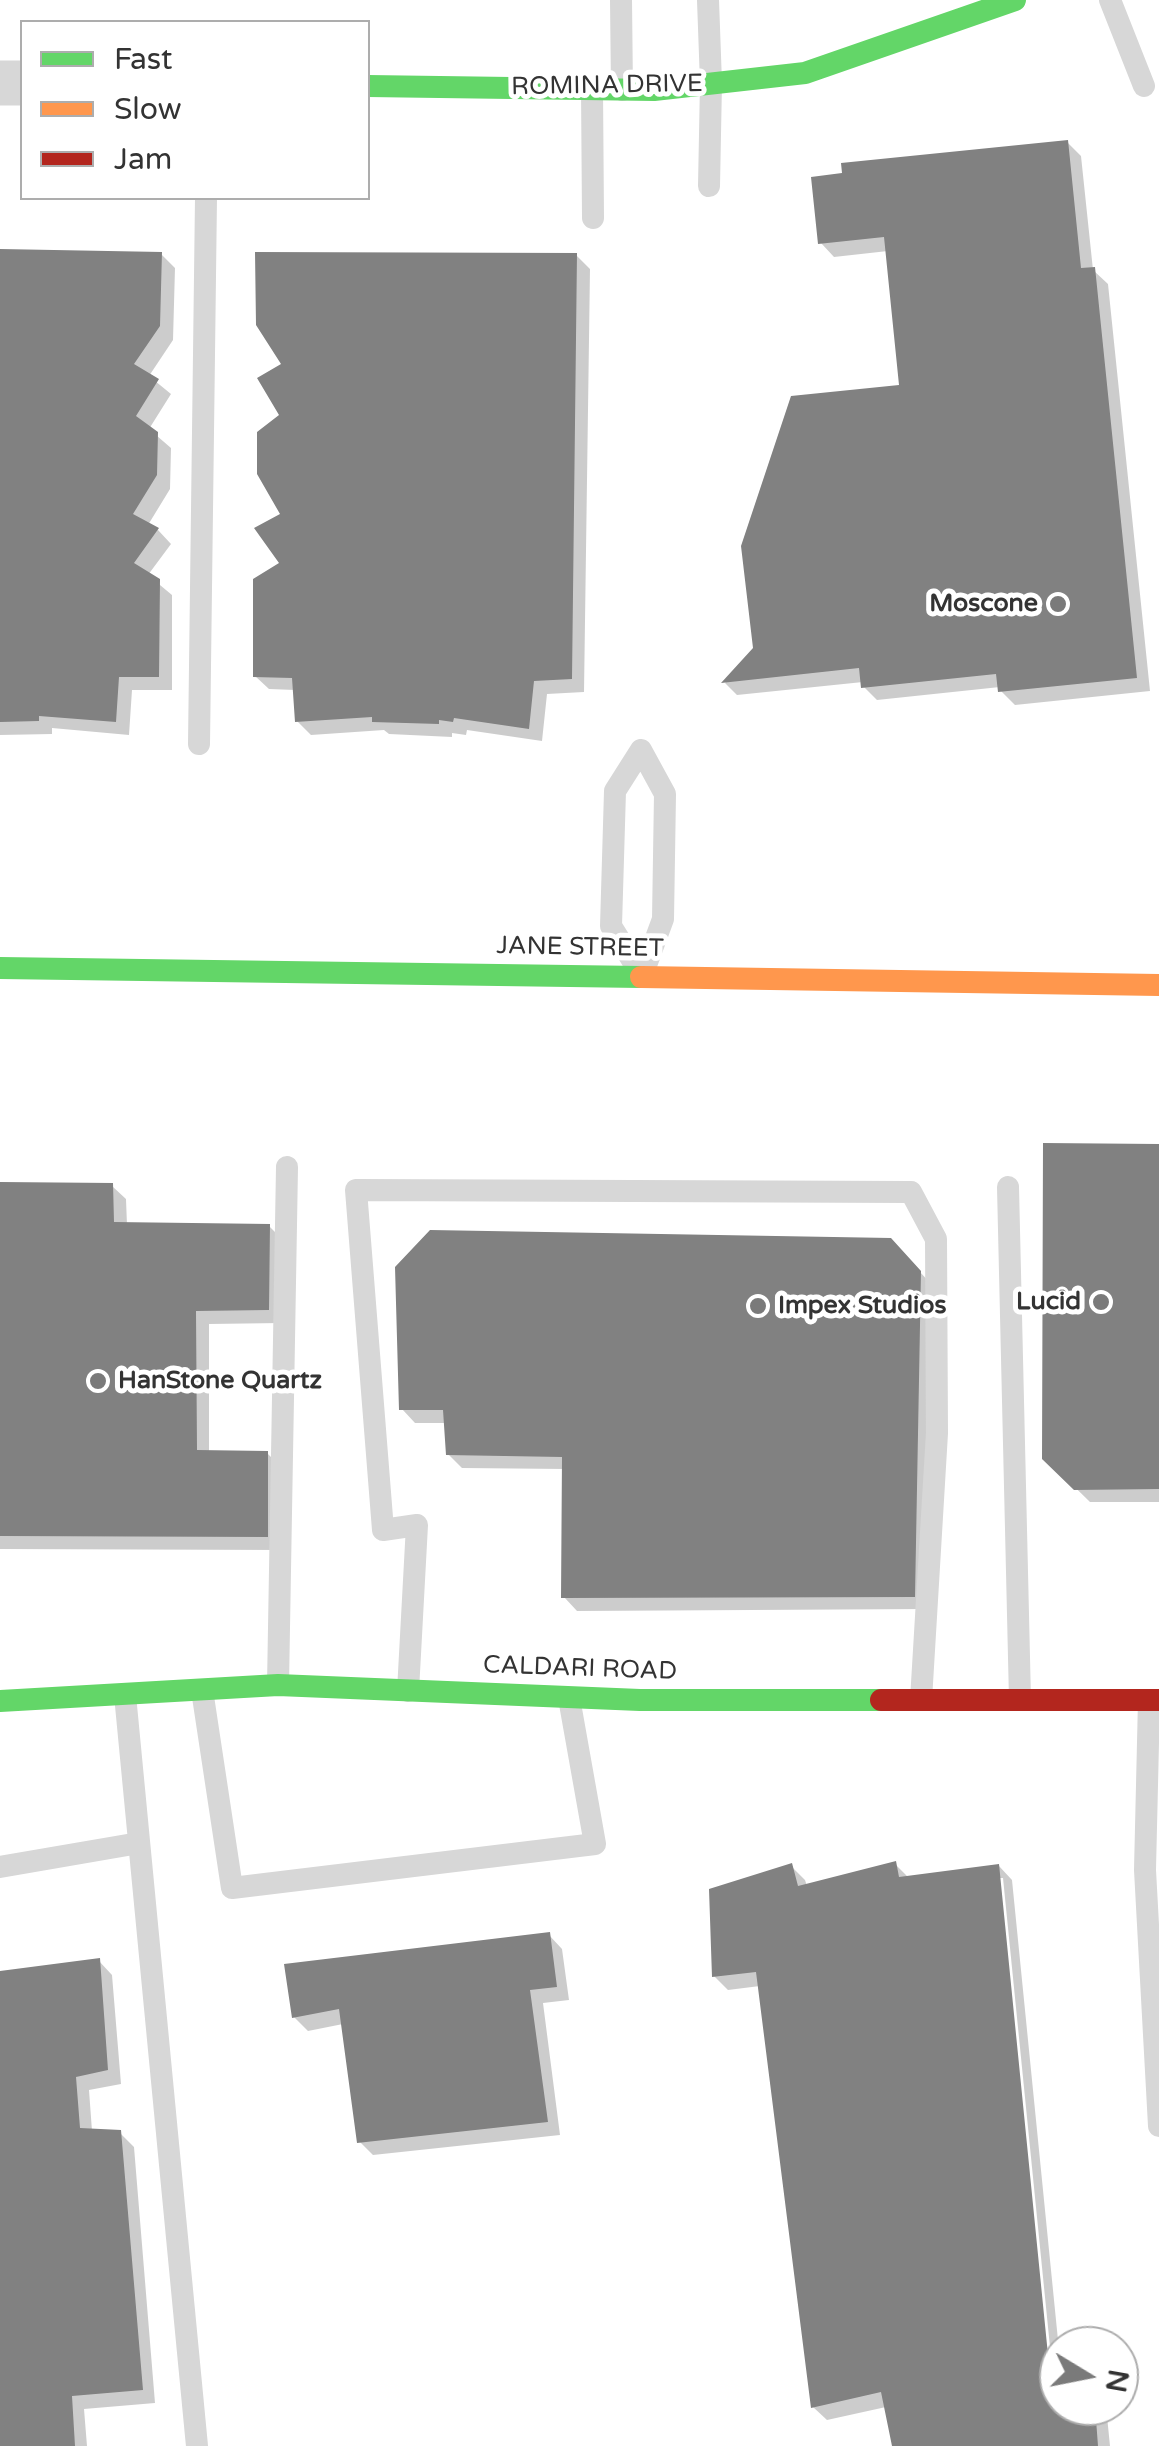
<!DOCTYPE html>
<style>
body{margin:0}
#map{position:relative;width:1159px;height:2446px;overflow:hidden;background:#fff;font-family:"Varela Round",sans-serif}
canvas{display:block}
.legend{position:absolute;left:20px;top:20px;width:350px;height:180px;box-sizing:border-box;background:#fff;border:2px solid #adadad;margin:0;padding:12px 18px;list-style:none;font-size:30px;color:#333}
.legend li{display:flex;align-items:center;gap:20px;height:50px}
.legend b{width:50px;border:2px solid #adadad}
.north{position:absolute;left:1039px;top:2326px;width:100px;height:100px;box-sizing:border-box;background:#fff;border:2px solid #adadad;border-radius:50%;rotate:100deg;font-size:28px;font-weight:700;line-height:40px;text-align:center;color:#333}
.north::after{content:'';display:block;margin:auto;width:35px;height:45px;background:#7a7a7a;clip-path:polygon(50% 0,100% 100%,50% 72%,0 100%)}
</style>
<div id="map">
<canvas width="1159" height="2446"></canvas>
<ul class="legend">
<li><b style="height:12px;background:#63d668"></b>Fast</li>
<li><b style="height:12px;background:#ff974d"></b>Slow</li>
<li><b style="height:12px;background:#b3261e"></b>Jam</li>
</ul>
<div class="north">N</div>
</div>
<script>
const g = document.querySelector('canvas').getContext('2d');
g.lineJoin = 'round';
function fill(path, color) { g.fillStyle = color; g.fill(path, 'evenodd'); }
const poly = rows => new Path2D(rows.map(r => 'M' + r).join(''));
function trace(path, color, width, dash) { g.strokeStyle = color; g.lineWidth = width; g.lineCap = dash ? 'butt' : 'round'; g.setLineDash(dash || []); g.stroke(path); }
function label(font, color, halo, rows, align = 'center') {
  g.font = font + ' "Varela Round",sans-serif'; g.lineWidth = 10; g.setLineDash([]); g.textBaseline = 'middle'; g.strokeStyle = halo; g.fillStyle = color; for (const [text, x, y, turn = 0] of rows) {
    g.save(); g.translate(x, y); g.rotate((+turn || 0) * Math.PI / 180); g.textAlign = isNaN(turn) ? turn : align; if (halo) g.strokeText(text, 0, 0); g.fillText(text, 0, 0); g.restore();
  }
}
fill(poly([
 [1067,142,1081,156,1093,270,1108,284,1150,691,1015,705,1001,691,1000,687,877,700,864,687,863,682,737,695,725,683,756,649,902,387,888,251,834,257,821,243],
 [0,251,161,254,175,268,173,340,149,376,171,394,149,429,171,448,170,489,148,525,158,530,171,544,148,575,172,595,172,690,132,690,129,735,52,728,52,734,0,735],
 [576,255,590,269,584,692,547,694,542,741,467,730,466,735,452,733,452,737,389,734,384,730,311,735,297,721,295,690,269,689,255,676,283,563,284,515],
 [1159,1147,1159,1502,1090,1502,1045,1458],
 [0,1184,112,1186,126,1199,127,1225,269,1226,283,1240,282,1323,209,1324,209,1453,267,1453,281,1467,280,1550,0,1549],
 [890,1240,934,1287,928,1609,577,1611,564,1597,564,1469,462,1468,448,1454,447,1423,415,1423,402,1409],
 [895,1864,909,1878,999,1866,1012,1880,1059,2350,1059,2406,1106,2406,1110,2446,895,2446,886,2407,827,2420,813,2407,760,1986,728,1990,714,1976,791,1866,805,1880,807,1886],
 [998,1878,1003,1878,1053,2377,1048,2377],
 [549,1935,562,1949,569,2000,543,2003,560,2135,373,2155,359,2141,343,2024,308,2031,294,2017],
 [99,1961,112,1975,121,2084,89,2090,92,2131,120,2133,134,2147,155,2403,84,2409,87,2446,0,2446,0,1974]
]), '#0003');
fill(poly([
 [1068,140,1081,268,1095,267,1137,678,998,692,996,674,861,688,859,668,721,683,753,648,741,546,791,396,899,385,884,237,818,244,811,177,842,173,841,163],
 [0,249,162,252,160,326,134,364,159,379,136,416,158,432,157,475,133,514,159,528,134,563,160,579,159,677,119,677,116,722,39,716,39,721,0,722],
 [255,252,577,253,572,679,534,681,529,729,454,718,453,722,439,720,439,724,372,722,372,717,295,722,292,678,253,677,253,579,279,563,254,528,280,514,257,474,257,432,279,415,257,378,281,364,256,325],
 [1043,1143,1159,1144,1159,1489,1074,1490,1042,1459],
 [0,1182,113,1183,114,1222,270,1224,269,1310,196,1311,197,1450,268,1451,268,1537,0,1536],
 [430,1230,891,1238,921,1271,915,1597,561,1598,562,1457,446,1455,443,1410,399,1410,395,1267],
 [896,1861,899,1877,999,1864,1049,2365,1059,2365,1059,2406,1095,2406,1098,2446,892,2446,881,2392,811,2408,756,1972,712,1977,709,1889,792,1863,798,1886],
 [550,1932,557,1987,530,1990,548,2122,357,2143,339,2009,292,2018,284,1964],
 [100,1958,108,2070,76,2077,80,2128,121,2130,143,2390,72,2396,75,2446,0,2446,0,1971]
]), '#818181');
trace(poly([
 [621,0,622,90],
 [708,0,711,83,709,186],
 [1110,0,1144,86],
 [592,89,593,218],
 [199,744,206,198],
 [641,750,665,794,663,919,642,976,611,926,615,791,641,750],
 [1008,1187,1020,1700],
 [278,1685,287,1167],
 [202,1690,232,1888,595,1844,569,1698],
 [408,1691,417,1525,383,1530,356,1190,911,1192,936,1239,937,1433,921,1700],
 [125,1695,197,2446],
 [1149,1700,1145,1870,1159,2126],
 [0,1867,139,1843]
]), '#d7d7d7', 22);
trace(poly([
 [0,83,22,83]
]), '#d7d7d7', 45);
trace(poly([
 [368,86,654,90,805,73,1015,0],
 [0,968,641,977],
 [0,1701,278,1685,640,1700,881,1700]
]), '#63d668', 22);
trace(poly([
 [641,977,1159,985]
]), '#ff974d', 22);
trace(poly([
 [881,1700,1159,1700]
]), '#b3261e', 22);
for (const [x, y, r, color] of [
 [1058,604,10,"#7a7a7a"],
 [1101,1302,10,"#7a7a7a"],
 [758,1306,10,"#7a7a7a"],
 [98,1381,10,"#7a7a7a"]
]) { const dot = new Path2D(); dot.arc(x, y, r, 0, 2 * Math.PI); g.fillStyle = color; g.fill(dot); trace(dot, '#fff', 4); }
label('25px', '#333', '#fff', [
 ["ROMINA DRIVE",607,86,-1],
 ["JANE STREET",580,948,1],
 ["CALDARI ROAD",580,1669,2]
]);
label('bold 25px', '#333', '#fff', [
 ["Moscone",1038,604],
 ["Lucid",1081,1302],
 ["Impex Studios",778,1306,"left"],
 ["HanStone Quartz",118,1381,"left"]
], 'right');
</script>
